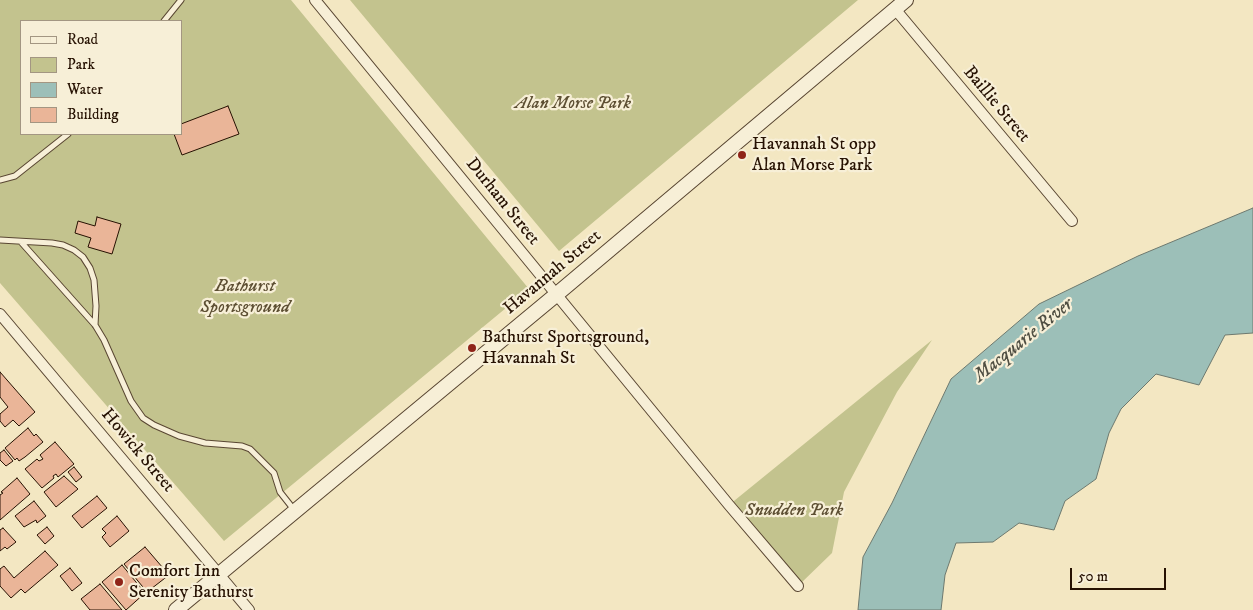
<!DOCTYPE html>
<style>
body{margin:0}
#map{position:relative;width:1253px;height:610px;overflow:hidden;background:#f3e7c2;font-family:"IM FELL DW Pica",serif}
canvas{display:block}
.legend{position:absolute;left:20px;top:20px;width:162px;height:115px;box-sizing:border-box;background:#f7efd7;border:1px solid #a39682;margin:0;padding:6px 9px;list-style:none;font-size:15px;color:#261102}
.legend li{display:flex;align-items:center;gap:10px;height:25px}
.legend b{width:25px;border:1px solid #a39682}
.scale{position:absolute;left:1070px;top:568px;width:96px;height:22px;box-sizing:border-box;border:2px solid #261102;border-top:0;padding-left:6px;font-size:15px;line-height:18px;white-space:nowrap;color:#261102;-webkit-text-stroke:4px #f7efd7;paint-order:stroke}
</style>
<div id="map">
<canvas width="1253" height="610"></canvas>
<ul class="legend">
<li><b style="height:6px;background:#f7efd7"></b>Road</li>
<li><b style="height:14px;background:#c3c38e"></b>Park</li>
<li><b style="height:14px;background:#9cbfb8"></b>Water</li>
<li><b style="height:14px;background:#eab598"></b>Building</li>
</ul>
<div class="scale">50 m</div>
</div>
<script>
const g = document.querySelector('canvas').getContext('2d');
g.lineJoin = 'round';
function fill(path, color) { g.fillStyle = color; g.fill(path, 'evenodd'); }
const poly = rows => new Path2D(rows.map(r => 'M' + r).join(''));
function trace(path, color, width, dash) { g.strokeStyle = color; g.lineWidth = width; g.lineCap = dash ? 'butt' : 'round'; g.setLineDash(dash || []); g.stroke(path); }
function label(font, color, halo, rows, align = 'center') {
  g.font = font + ' "IM FELL DW Pica",serif'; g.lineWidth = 4.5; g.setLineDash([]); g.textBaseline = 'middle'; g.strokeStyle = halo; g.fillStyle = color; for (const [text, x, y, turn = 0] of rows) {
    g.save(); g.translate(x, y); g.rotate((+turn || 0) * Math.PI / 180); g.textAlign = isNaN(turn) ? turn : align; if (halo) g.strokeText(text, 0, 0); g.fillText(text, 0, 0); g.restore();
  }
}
fill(poly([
 [0,0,291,0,529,289,224,541,0,283],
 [21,21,181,21,181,134,21,134],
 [350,0,858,0,559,251],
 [932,340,897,392,844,492,832,553,798,586,729,505]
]), '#c3c38e');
const water = poly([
 [1253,208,1253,333,1225,335,1199,385,1156,374,1121,409,1109,433,1096,479,1065,501,1054,530,1019,523,993,542,956,543,945,575,941,610,858,610,863,557,892,503,951,379,1039,304,1138,256,1253,208]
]);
fill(water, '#9cbfb8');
trace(water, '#6d796f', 1);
const building = poly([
 [228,106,239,134,182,155,174,134,181,134,181,124,228,106],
 [97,217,121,224,112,254,88,247,91,238,75,233,78,221,95,226,97,217],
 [0,372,35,412,19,426,13,420,5,427,0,421,0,414,8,407,0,397,0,372],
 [28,428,34,436,36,434,43,442,25,457,19,461,17,458,15,460,5,448,28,428],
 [55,442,74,464,58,477,56,474,53,476,54,478,42,488,25,469,37,459,39,461,43,459,40,455,55,442],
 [4,450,13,461,6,466,0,460,0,453,4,450],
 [74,467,82,477,76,482,68,472,74,467],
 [64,476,78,489,56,507,44,492,64,476],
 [17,478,30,494,0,520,0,495,3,493,1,492,17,478],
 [97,496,107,508,82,528,72,516,97,496],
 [34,501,46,516,37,523,36,520,24,527,15,516,34,501],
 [117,516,129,531,110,547,102,537,106,533,102,529,117,516],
 [47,527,54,536,45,544,37,535,47,527],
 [3,528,16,542,7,549,5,547,0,551,0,530,3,528],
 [145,547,169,575,147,592,124,564,145,547],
 [45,551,58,565,25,593,21,589,11,598,0,586,0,569,4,566,14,578,45,551],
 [122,565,145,593,126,610,102,582,122,565],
 [70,568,82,583,72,591,60,576,70,568],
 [100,584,122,610,90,610,81,599,100,584]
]);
fill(building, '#eab598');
trace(building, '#261102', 1);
const service = poly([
 [164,21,181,0],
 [0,180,15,176,68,134],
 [0,240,52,243,63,245,74,250,83,257,90,268,94,280,96,306,95,325],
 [21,242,95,325,104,340,131,401,143,418,154,425,179,436,205,443,242,446,250,449,274,473,280,492,295,511]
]);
const minor = poly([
 [315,0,729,505,798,586],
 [895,9,1072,221],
 [0,314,249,610]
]);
const tertiary = poly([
 [176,610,557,294,906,0]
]);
trace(service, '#594632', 7);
trace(minor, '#594632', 12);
trace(tertiary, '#594632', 16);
trace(service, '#f7efd7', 5);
trace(minor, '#f7efd7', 10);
trace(tertiary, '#f7efd7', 14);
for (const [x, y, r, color] of [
 [742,155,5,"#8f2418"],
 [472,348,5,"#8f2418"],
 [119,582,5,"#8f2418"]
]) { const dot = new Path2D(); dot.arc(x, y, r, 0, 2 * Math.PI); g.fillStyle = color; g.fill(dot); trace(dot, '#f7efd7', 2); }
label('italic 18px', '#5d4f33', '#f7efd7', [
 ["Alan Morse Park",573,104],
 ["Bathurst",245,287],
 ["Sportsground",245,308],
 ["Snudden Park",794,511]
]);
label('18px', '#261102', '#f7efd7', [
 ["Baillie Street",996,105,50],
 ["Durham Street",502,202,51],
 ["Havannah Street",553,273,-40],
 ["Howick Street",137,451,50]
]);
label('18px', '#261102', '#f7efd7', [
 ["Havannah St opp",752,145],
 ["Alan Morse Park",752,166],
 ["Bathurst Sportsground,",482,338],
 ["Havannah St",482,359],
 ["Comfort Inn",129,572],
 ["Serenity Bathurst",129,593]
], 'left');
label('italic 19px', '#4f4e42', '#f7efd7', [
 ["Macquarie River",1024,341,-39]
]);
</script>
